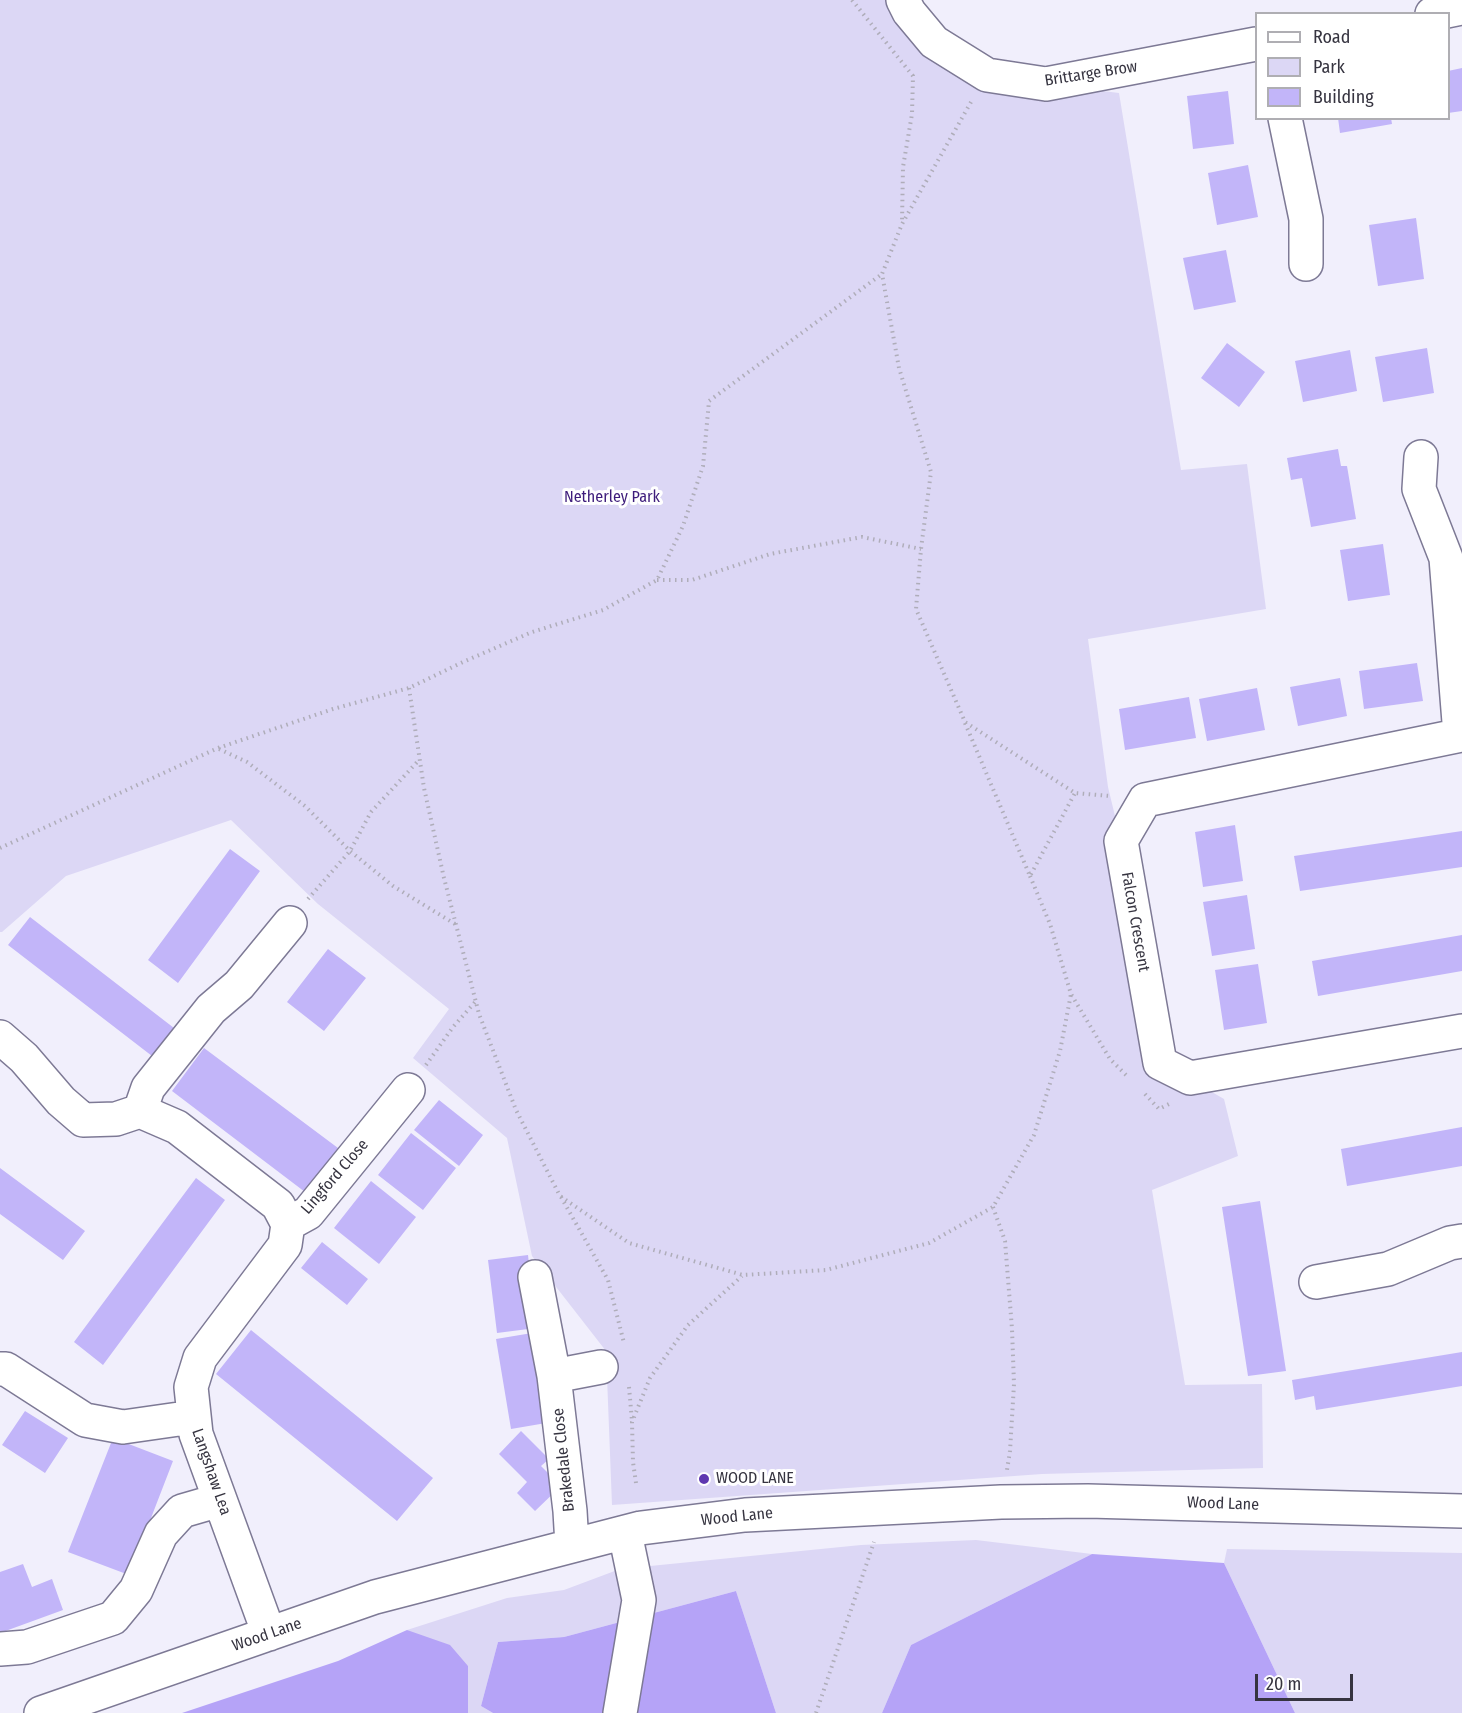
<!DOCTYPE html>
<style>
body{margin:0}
#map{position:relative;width:1462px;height:1713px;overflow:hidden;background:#f1effc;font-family:"Fira Sans Condensed",sans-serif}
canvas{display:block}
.legend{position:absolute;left:1255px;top:12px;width:195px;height:108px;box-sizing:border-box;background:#fff;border:2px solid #afaeb3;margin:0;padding:8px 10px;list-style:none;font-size:18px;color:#363440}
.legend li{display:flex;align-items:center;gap:12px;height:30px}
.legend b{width:30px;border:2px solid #afaeb3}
.scale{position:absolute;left:1255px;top:1674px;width:98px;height:27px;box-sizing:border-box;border:3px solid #363440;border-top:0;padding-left:8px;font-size:18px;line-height:21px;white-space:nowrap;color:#363440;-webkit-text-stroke:4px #fff;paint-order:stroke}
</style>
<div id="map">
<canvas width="1462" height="1713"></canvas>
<ul class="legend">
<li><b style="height:8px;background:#fff"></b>Road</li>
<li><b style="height:16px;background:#dcd7f5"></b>Park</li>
<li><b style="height:16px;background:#c2b5f9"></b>Building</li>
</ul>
<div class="scale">20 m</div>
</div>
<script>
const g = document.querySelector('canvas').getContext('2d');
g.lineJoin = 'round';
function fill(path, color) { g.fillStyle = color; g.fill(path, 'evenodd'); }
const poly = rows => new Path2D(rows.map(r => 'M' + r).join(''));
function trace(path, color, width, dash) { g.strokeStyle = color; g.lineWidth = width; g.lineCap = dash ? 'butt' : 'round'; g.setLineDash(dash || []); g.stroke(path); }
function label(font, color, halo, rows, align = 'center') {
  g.font = font + ' "Fira Sans Condensed",sans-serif'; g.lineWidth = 6; g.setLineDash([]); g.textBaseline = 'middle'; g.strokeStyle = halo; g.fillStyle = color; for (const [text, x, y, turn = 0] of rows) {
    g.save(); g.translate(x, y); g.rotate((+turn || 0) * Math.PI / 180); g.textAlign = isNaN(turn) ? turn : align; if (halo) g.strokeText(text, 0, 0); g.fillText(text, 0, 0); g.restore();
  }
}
fill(poly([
 [0,0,903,0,934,42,1046,84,1119,93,1181,470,1247,464,1266,609,1088,639,1108,787,1121,841,1160,1062,1224,1099,1238,1156,1152,1190,1185,1385,1262,1384,1263,1468,1042,1474,612,1505,606,1351,532,1256,507,1138,413,1058,449,1009,318,904,231,820,66,876,2,932,0,932],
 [976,1540,1092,1554,911,1645,882,1713,776,1713,736,1591,564,1637,498,1642,481,1706,493,1713,468,1713,468,1666,407,1630,507,1598,564,1590,620,1569,861,1545],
 [1227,1549,1462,1553,1462,1713,1295,1713,1224,1563]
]), '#dcd7f5');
fill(poly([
 [1092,1554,1224,1563,1295,1713,882,1713,911,1645],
 [736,1591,776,1713,493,1713,481,1706,498,1642,564,1637],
 [407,1630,450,1645,468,1666,468,1713,182,1713,338,1661]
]), '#b5a3f7');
fill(poly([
 [1462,68,1462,111,1448,113,1448,71],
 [1228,91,1234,144,1193,149,1187,96],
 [1338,118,1391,118,1392,124,1340,133],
 [1248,165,1258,217,1217,225,1208,173],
 [1416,218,1424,279,1378,286,1369,225],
 [1226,250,1236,302,1194,310,1183,258],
 [1227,343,1265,372,1239,407,1201,378],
 [1427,348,1434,393,1383,402,1375,357],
 [1350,350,1357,391,1303,402,1295,361],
 [1338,449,1341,466,1347,466,1356,519,1311,527,1302,478,1291,480,1287,458],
 [1383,544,1390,595,1348,601,1340,550],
 [1417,663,1423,701,1364,709,1359,671],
 [1340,678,1347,716,1298,726,1290,687],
 [1257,688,1265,730,1207,741,1199,699],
 [1189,697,1196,738,1125,750,1119,709],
 [1235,825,1243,881,1203,887,1195,832],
 [1462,831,1462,867,1300,891,1294,856],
 [230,849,260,871,178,983,148,960],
 [1247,895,1255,949,1212,956,1203,902],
 [30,917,174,1028,152,1056,8,945],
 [1462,935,1462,971,1318,996,1312,961],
 [328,949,366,978,324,1031,287,1002],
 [1258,964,1267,1023,1224,1030,1215,970],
 [204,1048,338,1148,305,1192,172,1091],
 [439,1100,483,1135,459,1166,414,1130],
 [1462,1127,1462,1166,1347,1186,1341,1149],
 [411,1133,456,1168,423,1210,378,1175],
 [0,1168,85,1231,63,1260,0,1214],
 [196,1178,225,1200,103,1365,74,1342],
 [371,1181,416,1217,379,1264,334,1228],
 [1260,1201,1286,1371,1248,1376,1222,1207],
 [322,1242,368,1279,347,1305,301,1268],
 [528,1255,536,1328,497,1333,488,1260],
 [251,1330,433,1478,397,1521,216,1374],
 [538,1332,552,1422,511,1429,496,1339],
 [1462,1352,1462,1386,1316,1410,1314,1396,1295,1400,1292,1380],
 [25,1411,68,1438,45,1473,2,1445],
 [521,1431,549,1459,541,1466,561,1486,535,1511,517,1493,527,1482,499,1454],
 [113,1438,173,1461,129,1575,68,1552],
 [23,1564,32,1587,52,1579,63,1610,0,1633,0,1572]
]), '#c2b5f9');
const minor = poly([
 [903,0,909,12,934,42,987,75,1046,84,1256,44],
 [1432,14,1462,8],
 [1285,118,1306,219,1306,264],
 [1421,457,1419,489,1446,558,1460,735],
 [1462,735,1145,800,1121,841,1160,1063,1190,1078,1462,1031],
 [0,1037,24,1058,61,1101,83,1120,116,1119,140,1111,177,1127,278,1205,288,1224],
 [140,1111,148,1088,211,1009,239,985,290,923],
 [288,1224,308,1213,408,1090],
 [535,1277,554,1376,570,1511,572,1545],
 [1316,1282,1388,1269,1450,1243,1462,1241],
 [0,1369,6,1369,85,1420,123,1427,193,1417],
 [554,1376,601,1367],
 [269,1634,196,1434,191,1387,200,1358,285,1245,288,1224],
 [0,1649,27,1647,113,1618,136,1590,161,1534,182,1511,220,1500],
 [41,1713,375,1597,641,1528,745,1515,1001,1502,1088,1501,1462,1511],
 [620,1713,639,1600,625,1533]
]);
trace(minor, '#7d7995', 36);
trace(poly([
 [852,0,913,76,912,114,903,167,902,223],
 [971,102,902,224,882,274,899,368,931,472,921,549,916,609,965,722,1075,793,1110,796],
 [657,580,692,580,770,554,862,537,921,549],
 [409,688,424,788,444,878,479,1014,516,1110,560,1196,629,1243,743,1275,826,1270,929,1243,993,1207,1034,1135,1060,1051,1071,994],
 [965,723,1030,876,1075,793],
 [219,749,247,762,305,806,350,851,393,886,455,924],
 [0,848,218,748,333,709,409,688,463,662,532,632,603,610,657,580,683,526,703,466,709,401,882,274],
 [1030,876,1050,924,1071,994,1110,1059,1129,1078],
 [308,899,350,851,371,812,419,760],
 [426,1065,453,1027,476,1001],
 [1145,1094,1159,1109,1169,1104],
 [561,1197,608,1280,624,1343],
 [993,1207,1005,1241,1012,1329,1014,1384,1010,1451,1007,1470],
 [629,1387,632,1421],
 [636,1483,633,1462,632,1422,650,1378,688,1325,742,1276],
 [816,1713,874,1542]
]), '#afadb9', 4, [1.5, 4.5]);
trace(minor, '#fff', 33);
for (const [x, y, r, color] of [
 [704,1479,6,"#5f38b0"]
]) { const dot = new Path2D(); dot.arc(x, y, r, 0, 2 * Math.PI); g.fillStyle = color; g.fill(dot); trace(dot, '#fff', 2); }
label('16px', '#363440', '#fff', [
 ["Brittarge Brow",1091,74,-9],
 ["Falcon Crescent",1135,922,80],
 ["Lingford Close",335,1177,-49],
 ["Brakedale Close",564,1460,-96],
 ["Langshaw Lea",211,1472,71],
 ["Wood Lane",1223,1504,2],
 ["Wood Lane",737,1517,-6],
 ["Wood Lane",267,1635,-19]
]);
label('16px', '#3e1c7b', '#fff', [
 ["Netherley Park",612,498]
]);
label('16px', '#363440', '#fff', [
 ["WOOD LANE",716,1479]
], 'left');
</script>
